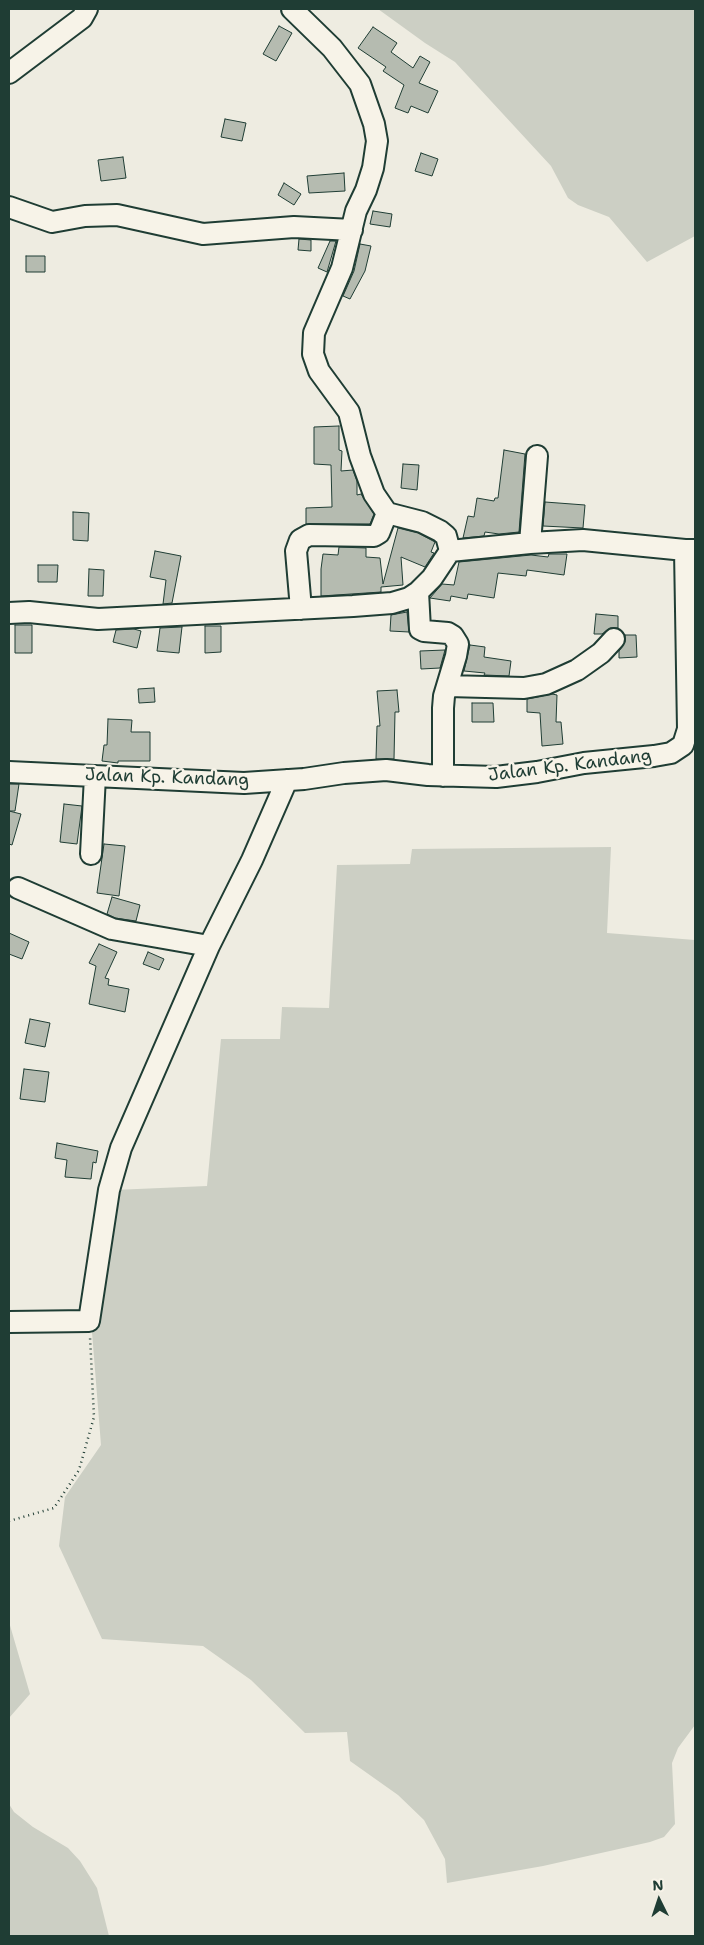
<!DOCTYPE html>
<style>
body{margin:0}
#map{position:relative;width:704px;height:1945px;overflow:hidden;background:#eeece1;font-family:"Shantell Sans",sans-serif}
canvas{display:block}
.frame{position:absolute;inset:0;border:10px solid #1f3d34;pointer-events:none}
.north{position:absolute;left:634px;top:1875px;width:50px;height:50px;-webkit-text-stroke:4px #f7f3e8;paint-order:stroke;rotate:356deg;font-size:14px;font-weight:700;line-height:20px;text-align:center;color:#1f3d34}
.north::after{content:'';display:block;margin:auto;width:18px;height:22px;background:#1f3d34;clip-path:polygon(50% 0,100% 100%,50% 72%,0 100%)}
</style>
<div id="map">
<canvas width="704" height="1945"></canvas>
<div class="frame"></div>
<div class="north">N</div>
</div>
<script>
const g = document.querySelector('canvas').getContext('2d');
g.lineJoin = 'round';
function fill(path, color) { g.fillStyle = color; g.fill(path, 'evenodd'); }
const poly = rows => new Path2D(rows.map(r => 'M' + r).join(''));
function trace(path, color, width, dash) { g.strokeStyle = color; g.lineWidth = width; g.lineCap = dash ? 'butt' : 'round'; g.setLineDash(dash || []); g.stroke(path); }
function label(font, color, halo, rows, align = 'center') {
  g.font = font + ' "Shantell Sans",sans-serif'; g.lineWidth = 5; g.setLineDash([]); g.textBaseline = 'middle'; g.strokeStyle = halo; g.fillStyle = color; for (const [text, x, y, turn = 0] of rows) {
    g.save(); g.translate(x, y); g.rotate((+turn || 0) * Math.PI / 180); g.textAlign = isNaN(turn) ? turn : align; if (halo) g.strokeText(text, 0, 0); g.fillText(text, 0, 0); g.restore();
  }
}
fill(poly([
 [378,9,695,9,695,236,647,262,609,217,578,205,568,198,551,166,455,62,425,43],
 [611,847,607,933,695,940,695,1725,678,1748,672,1763,675,1824,664,1837,650,1842,543,1866,447,1883,445,1859,424,1820,398,1795,350,1761,347,1732,305,1733,251,1680,203,1646,102,1639,59,1546,65,1497,101,1445,90,1307,114,1190,207,1186,221,1039,280,1039,282,1007,329,1008,337,865,410,864,412,849],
 [9,1622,30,1694,9,1718],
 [9,1804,14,1812,33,1827,68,1848,80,1861,97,1888,109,1936,9,1936]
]), '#cccfc4');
const building = poly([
 [279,26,292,33,276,61,263,54,279,26],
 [373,27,397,43,391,52,413,68,420,56,430,62,419,83,438,91,428,113,411,106,408,113,395,108,404,85,383,71,386,67,358,48,373,27],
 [225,119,246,123,242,141,221,137,225,119],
 [421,153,438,159,432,176,415,171,421,153],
 [123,157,126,178,101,181,98,160,123,157],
 [344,173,345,191,309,193,307,176,344,173],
 [284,183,301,194,294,205,278,195,284,183],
 [373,211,392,214,390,227,370,224,373,211],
 [299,239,311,240,311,251,298,250,299,239],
 [330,241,336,241,327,272,318,268,330,241],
 [360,244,371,246,365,271,350,299,343,296,354,271,360,244],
 [26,256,45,256,45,272,26,272,26,256],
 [339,426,339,450,342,451,341,471,353,470,357,481,357,495,361,494,374,514,370,524,306,524,306,508,332,507,331,465,314,464,314,427,339,426],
 [504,450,525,454,519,532,499,534,485,532,484,536,463,538,468,516,474,517,477,498,494,501,495,498,498,498,504,450],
 [403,464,419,465,417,490,401,488,403,464],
 [545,502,585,505,583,528,543,526,545,502],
 [73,512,89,513,88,541,73,540,73,512],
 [398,528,418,533,435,542,431,552,434,553,425,567,401,557,403,585,381,587,381,592,321,596,321,569,323,554,338,555,339,547,366,548,366,557,380,558,383,584,398,528],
 [155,551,181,556,172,603,163,604,166,580,150,577,155,551],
 [549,554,567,554,564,575,527,570,526,576,498,573,494,598,468,594,467,599,451,596,450,601,430,598,442,584,454,585,459,562,531,555,548,557,549,554],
 [38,565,58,565,57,582,38,582,38,565],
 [89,569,104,570,103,596,88,596,89,569],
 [407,612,409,632,390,631,391,615,407,612],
 [596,614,618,616,618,628,610,628,602,634,594,634,596,614],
 [15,625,32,625,32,653,15,653,15,625],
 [205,626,221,626,221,652,205,653,205,626],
 [182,627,179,653,157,651,160,628,182,627],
 [134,629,141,631,137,648,113,642,116,630,134,629],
 [625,635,636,635,637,657,619,658,619,651,625,642,625,635],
 [470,645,485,647,484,657,511,661,509,676,484,675,485,673,464,671,470,645],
 [445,650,440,668,421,669,420,651,445,650],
 [154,688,155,702,139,703,138,689,154,688],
 [397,690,399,712,395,712,394,759,376,759,377,726,380,726,377,691,397,690],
 [552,694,557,695,556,722,561,722,563,744,542,746,540,713,527,712,527,699,552,694],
 [472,703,493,703,494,722,472,722,472,703],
 [108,719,132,720,131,732,150,732,150,761,118,761,118,763,102,761,104,745,107,745,108,719],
 [9,784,19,784,15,811,9,811,21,814,12,845,9,844,9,784],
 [64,804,82,806,77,844,60,842,64,804],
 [104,844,125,846,119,896,97,893,104,844],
 [112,897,140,905,136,921,115,918,107,914,112,897],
 [9,933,29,942,22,959,9,954,9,933],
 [99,944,117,952,105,978,109,979,108,985,129,989,125,1012,89,1004,96,966,89,963,99,944],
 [148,952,164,959,159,970,143,964,148,952],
 [30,1019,50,1023,45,1047,25,1043,30,1019],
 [24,1069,49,1072,45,1102,20,1099,24,1069],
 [57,1143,98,1151,96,1163,93,1162,91,1179,65,1177,67,1160,55,1158,57,1143]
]);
fill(building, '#b5bbb0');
trace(building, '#1f3d34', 1);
const minor = poly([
 [292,9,332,48,360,84,374,124,377,141,373,168,366,190,356,211,342,268,314,333,313,354,319,371,349,412,360,456,374,494,387,513,422,522,440,531,446,536,450,551],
 [9,73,82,18,87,9],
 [9,207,52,222,85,216,117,215,203,234,294,227,352,230],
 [530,543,537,456],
 [418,592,420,629,424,631,448,633,453,636,458,644,456,656,444,696,443,708,443,776],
 [301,609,296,551,300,540,309,535,374,536,379,533,387,513],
 [9,613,29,612,98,619,353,606,392,603,409,598,418,592,432,578,450,551,530,543,583,540,685,550],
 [448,686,524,688,546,684,577,670,601,653,614,639],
 [9,772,244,783,304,779,344,773,386,770,428,775,496,777,537,772,584,763,654,756,671,753,683,745,688,729,685,550,695,550],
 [91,854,95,776],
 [18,888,112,929,209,946],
 [9,1322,89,1321,109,1190,121,1148,209,946,252,860,287,780]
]);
trace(minor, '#1f3d34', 24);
trace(poly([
 [9,1521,54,1508,79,1470,94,1417,90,1337]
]), '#1f3d34', 2.5, [1, 4]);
trace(minor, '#f7f3e8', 20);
label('18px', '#1f3d34', '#f7f3e8', [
 ["Jalan Kp. Kandang",570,766,-7],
 ["Jalan Kp. Kandang",167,778,2]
]);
</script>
